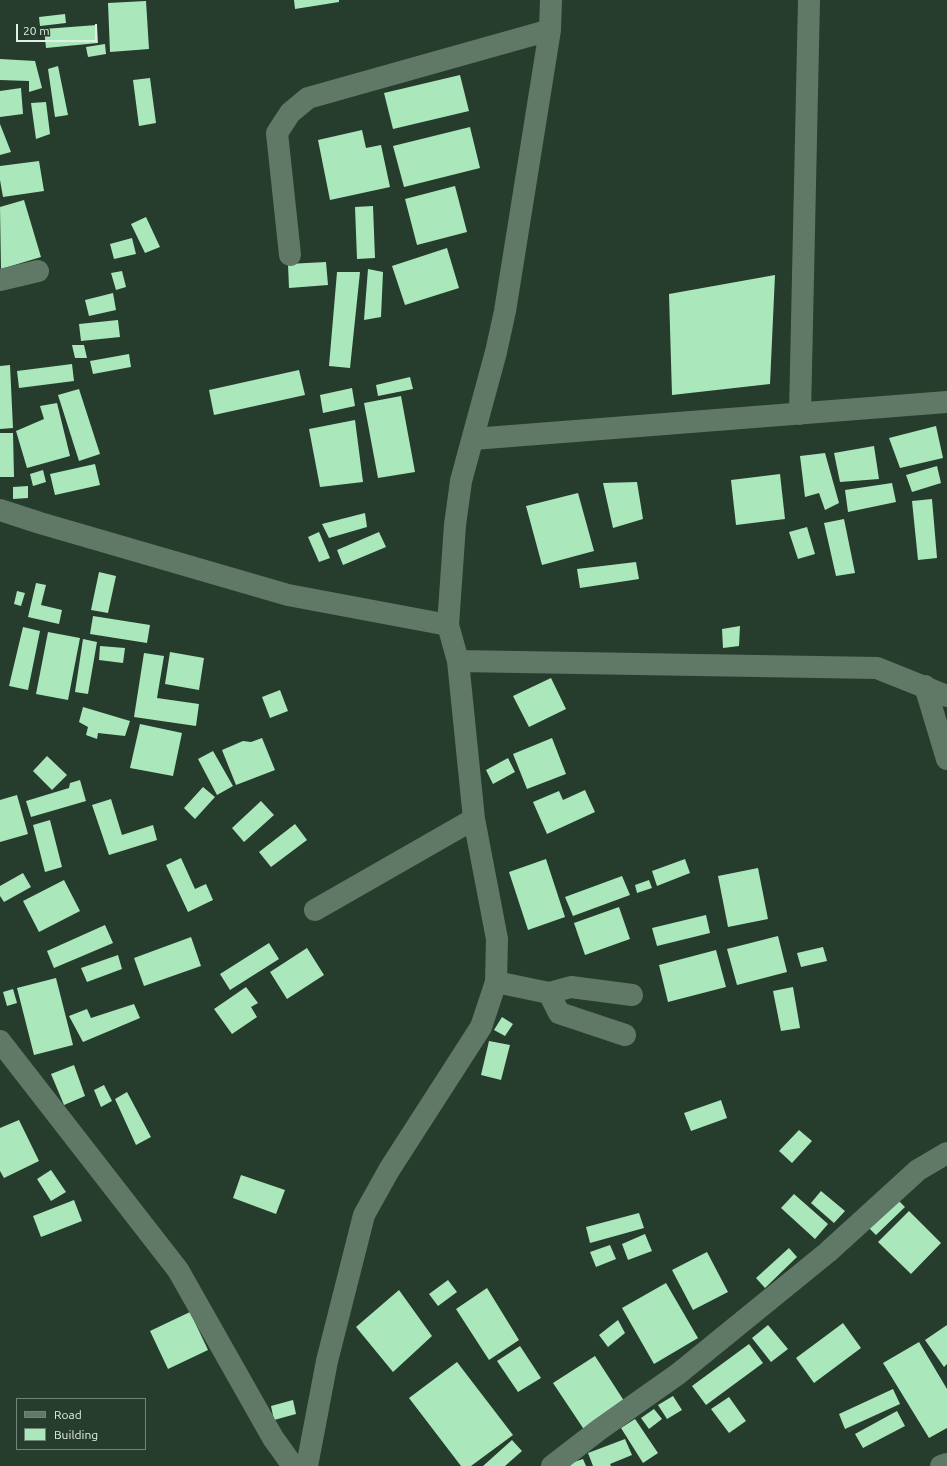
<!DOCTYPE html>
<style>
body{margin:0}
#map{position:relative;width:947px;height:1466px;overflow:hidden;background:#263d2d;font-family:Ubuntu,sans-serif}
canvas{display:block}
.legend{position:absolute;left:16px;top:1398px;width:130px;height:52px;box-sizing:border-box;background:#263d2d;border:1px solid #718477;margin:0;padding:5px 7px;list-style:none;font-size:12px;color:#e2efe5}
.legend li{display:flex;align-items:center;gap:8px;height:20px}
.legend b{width:20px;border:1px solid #718477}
.scale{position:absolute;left:16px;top:24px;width:81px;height:18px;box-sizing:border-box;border:2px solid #e2efe5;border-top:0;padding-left:5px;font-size:12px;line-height:14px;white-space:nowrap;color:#e2efe5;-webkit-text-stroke:3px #263d2d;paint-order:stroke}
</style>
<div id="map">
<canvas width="947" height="1466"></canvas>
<ul class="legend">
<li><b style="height:5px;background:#607966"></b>Road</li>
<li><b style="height:11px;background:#aae8bb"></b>Building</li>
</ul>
<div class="scale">20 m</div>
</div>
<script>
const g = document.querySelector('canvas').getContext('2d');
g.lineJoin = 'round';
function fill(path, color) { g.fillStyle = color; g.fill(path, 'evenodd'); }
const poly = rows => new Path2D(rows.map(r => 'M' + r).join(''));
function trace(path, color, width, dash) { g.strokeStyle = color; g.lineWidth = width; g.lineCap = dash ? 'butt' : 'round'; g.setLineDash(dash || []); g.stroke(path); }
fill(poly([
 [294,0,339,0,339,2,295,9],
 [146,1,149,49,110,52,108,3],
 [65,14,66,23,40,26,39,17],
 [97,25,98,43,46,48,44,29],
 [105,44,106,54,88,57,86,47],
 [0,59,35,61,42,88,29,92,29,81,0,80],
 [58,66,68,115,55,117,48,69],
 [460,75,469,111,393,129,384,93],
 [150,78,156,123,139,126,133,80],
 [21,88,23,114,0,117,0,91],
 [46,102,50,134,36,139,31,103],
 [0,124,11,152,0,155],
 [470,127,480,168,404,187,393,146],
 [362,130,366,148,381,145,390,187,330,200,318,140],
 [39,161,44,191,3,197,0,180,0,166],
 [455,186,467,232,417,245,405,199],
 [24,200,41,257,1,269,0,207],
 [373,206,375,258,357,259,355,207],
 [146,217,160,247,145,253,131,224],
 [132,238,136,254,114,259,110,244],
 [447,248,459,288,405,305,392,266],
 [326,262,328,285,289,288,288,264],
 [368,269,383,272,381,317,364,320],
 [122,271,126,287,116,290,111,273],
 [337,272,360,272,350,368,329,366],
 [775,275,770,384,672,395,669,294],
 [113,293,116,310,89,316,85,300],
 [118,320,120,337,81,341,79,324],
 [72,345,84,345,87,358,75,358],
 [129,354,131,367,93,374,90,361],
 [72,364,74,381,19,388,17,371],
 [10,365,13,428,0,429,0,366],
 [299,370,305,395,214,415,209,390],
 [410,377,413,389,378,396,376,385],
 [352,388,355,406,323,413,320,395],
 [79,389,100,454,79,461,58,395],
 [401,396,415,472,378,478,364,403],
 [57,403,70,456,27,468,16,431,44,419,40,406],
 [355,420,363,482,320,487,309,429],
 [936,426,943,458,900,468,889,438],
 [0,433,13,433,14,477,0,477],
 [874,446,879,479,840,482,834,453],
 [825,453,839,503,825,510,819,493,805,497,800,456],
 [95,464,100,485,55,495,50,474],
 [937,466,941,483,912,492,906,475],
 [43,470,46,482,33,486,30,474],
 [780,474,785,519,736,525,731,480],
 [637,482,643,519,613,528,603,483],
 [892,483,896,502,848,512,845,490],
 [28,486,28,498,13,499,13,487],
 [578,493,594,551,542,565,526,506],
 [932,499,937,558,918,560,912,501],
 [365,513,367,527,329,538,322,524],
 [844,519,855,573,836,576,824,523],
 [807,527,815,554,798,559,789,532],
 [319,532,330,558,319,562,308,537],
 [379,532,386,547,343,565,337,550],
 [636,562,639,579,580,588,577,569],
 [99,572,116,576,108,613,91,610],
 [36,583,46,585,41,605,62,610,59,624,28,617],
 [17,591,25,593,21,606,14,604],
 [93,616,150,625,147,643,90,634],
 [740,626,739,646,723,648,722,629],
 [23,627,40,631,28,690,9,686],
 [48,632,80,638,68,700,36,694],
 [83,639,97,642,88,694,75,692],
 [100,646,125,648,123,663,99,660],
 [170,652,204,658,199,690,165,684],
 [144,653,164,656,157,698,199,704,196,726,134,717],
 [551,678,566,709,529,727,513,696],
 [280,690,288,711,270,718,262,697],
 [83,707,130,721,125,736,98,733,97,739,86,735,88,727,79,722],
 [140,724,182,733,173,776,130,768],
 [262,738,275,770,236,785,222,750,243,741,251,742],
 [552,738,566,774,527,789,513,754],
 [213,751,233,786,217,795,198,759],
 [47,756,67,775,52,790,33,771],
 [508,758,515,772,493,784,486,770],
 [80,780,86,801,31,817,26,801,69,788,70,783],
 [203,787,215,797,195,819,184,808],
 [585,790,595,812,547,834,533,802,559,791,563,800],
 [17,795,28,834,0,842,0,800],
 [111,799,122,835,153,825,157,840,109,855,92,805],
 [261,801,274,815,244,842,232,828],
 [50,820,62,867,45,872,33,825],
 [295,824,307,840,271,867,259,852],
 [181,858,195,889,206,884,213,900,188,912,166,865],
 [546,859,565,917,528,930,509,872],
 [685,859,690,873,657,886,652,871],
 [758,868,768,919,728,927,718,876],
 [23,873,31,887,4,902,0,896,0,886],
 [622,876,630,895,573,916,565,897],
 [64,880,80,911,39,932,23,901],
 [649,880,652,888,637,893,635,885],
 [619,907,630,939,585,955,574,923],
 [706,915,710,933,657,946,652,928],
 [105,925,113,943,54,968,47,951],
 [778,936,787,972,737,985,727,949],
 [191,937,201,966,144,986,134,958],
 [269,943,279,959,230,990,220,974],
 [823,947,827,961,801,967,797,953],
 [307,948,324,975,287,999,270,972],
 [716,950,726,987,668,1002,659,965],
 [118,955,122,969,87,982,81,968],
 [56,978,73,1045,34,1055,17,988],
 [246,987,258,1003,251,1007,257,1017,232,1034,214,1009],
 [793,987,800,1028,781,1031,773,991],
 [13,989,17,1003,7,1006,3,992],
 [134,1004,140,1018,83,1042,69,1016,87,1009,91,1018],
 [502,1017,513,1024,505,1036,494,1030],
 [489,1041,510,1045,501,1080,481,1075],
 [74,1065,85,1096,64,1105,51,1074],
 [104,1085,112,1101,101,1107,94,1090],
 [127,1092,151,1137,136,1145,115,1099],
 [721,1100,727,1118,691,1131,684,1113],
 [19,1120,39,1161,4,1178,0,1171,0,1128],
 [799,1130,812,1141,792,1163,779,1151],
 [51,1170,66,1192,51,1201,37,1179],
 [241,1175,285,1190,276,1214,233,1198],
 [821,1191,845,1211,834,1223,811,1203],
 [794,1194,828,1224,815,1239,781,1208],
 [895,1197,905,1207,876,1235,866,1225],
 [74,1200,82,1221,41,1237,33,1216],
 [909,1211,941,1243,911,1274,878,1242],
 [639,1213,644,1228,590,1243,586,1227],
 [645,1234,652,1251,628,1260,622,1244],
 [610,1245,616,1259,596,1267,590,1252],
 [789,1248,797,1257,765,1288,756,1278],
 [707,1252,728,1292,693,1310,672,1270],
 [448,1280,457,1292,438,1306,429,1294],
 [666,1283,698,1338,654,1364,622,1308],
 [487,1288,519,1340,489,1360,456,1309],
 [399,1290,432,1336,393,1372,356,1327],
 [190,1312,208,1350,168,1369,150,1331],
 [618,1320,625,1333,608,1347,599,1335],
 [843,1323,861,1348,814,1383,796,1358],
 [768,1325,788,1349,771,1362,752,1338],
 [947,1325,947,1364,944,1367,925,1340],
 [919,1342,947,1389,947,1428,929,1438,883,1363],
 [749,1344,763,1363,706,1405,692,1386],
 [520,1346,541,1378,518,1392,497,1361],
 [595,1356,628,1407,587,1434,553,1383],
 [457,1362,513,1435,471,1466,461,1466,409,1398],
 [893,1389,900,1404,845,1429,839,1414],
 [673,1396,682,1410,667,1419,658,1405],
 [729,1397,746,1421,729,1433,711,1409],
 [293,1400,296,1414,274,1420,271,1406],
 [654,1409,662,1419,649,1429,641,1418],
 [897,1411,905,1426,863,1448,855,1434],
 [635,1419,658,1453,643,1463,621,1428],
 [625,1439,632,1455,610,1464,611,1466,593,1466,588,1453],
 [512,1440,522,1451,505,1466,483,1466],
 [583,1459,586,1466,568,1466,568,1464]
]), '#aae8bb');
trace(poly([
 [290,255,277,133,290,113,308,98,550,30],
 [0,280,38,271],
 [800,414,809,0],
 [473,439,947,402],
 [0,510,40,523,288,595,448,625],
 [458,661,877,668,947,696],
 [925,686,947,759],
 [315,910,474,819],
 [496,982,549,993,571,987,632,995],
 [549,993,559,1013,625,1035],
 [0,1041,178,1270,273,1438,293,1466],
 [307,1466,327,1361,364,1215,389,1170,481,1027,496,982,497,939,474,819,458,661,448,625,455,525,461,481,496,352,505,311,550,30,551,0],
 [552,1466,600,1429,678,1374,828,1252,918,1170,947,1153],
 [941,1466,947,1464]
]), '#607966', 22);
</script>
